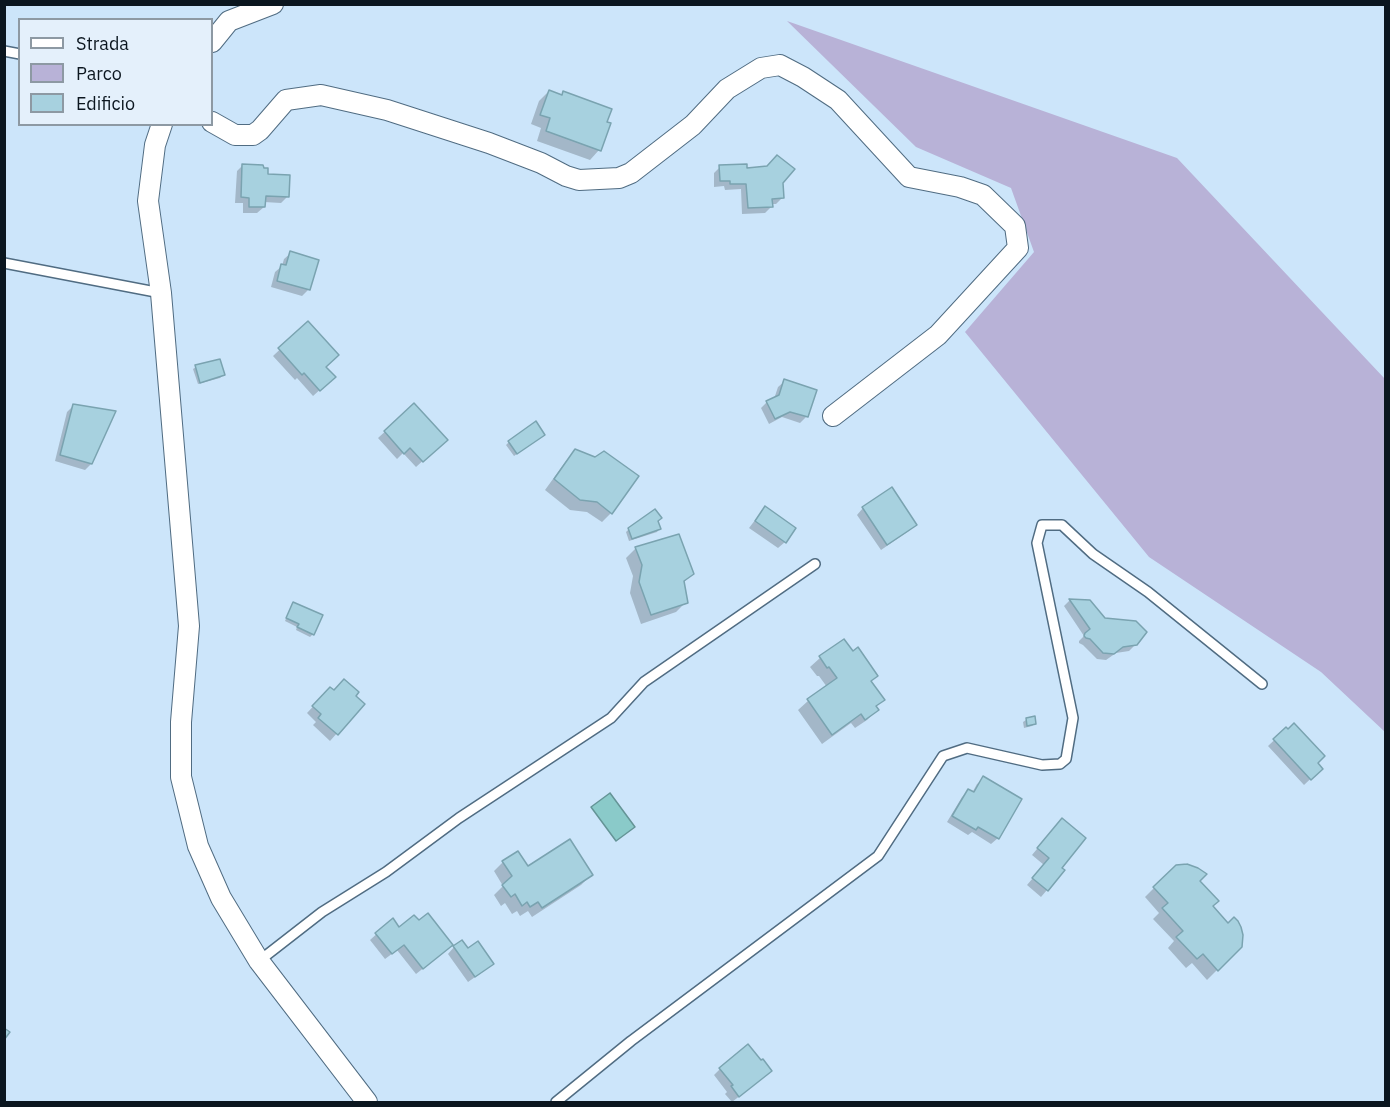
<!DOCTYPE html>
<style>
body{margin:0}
#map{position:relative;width:1390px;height:1107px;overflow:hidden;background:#cce5fa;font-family:"IBM Plex Sans",sans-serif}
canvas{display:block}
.frame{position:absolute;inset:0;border:6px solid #0b161f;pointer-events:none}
.legend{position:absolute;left:18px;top:18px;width:195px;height:108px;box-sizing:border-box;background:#e4f0fb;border:2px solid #8d99a3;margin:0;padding:8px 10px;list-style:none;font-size:18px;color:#0b161f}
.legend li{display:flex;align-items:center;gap:12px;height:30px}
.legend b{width:30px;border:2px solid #8d99a3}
</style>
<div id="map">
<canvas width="1390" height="1107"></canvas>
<div class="frame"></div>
<ul class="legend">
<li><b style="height:8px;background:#fff"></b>Strada</li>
<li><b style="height:16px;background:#b8b2d7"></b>Parco</li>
<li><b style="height:16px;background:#a7d1df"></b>Edificio</li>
</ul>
</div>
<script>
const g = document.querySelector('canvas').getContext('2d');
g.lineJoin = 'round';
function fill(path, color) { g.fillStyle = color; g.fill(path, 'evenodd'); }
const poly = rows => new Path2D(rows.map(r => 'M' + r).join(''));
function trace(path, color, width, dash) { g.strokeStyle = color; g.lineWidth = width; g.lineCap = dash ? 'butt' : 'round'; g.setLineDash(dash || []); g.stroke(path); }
fill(poly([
 [787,21,1177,158,1385,379,1385,732,1321,672,1149,557,965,332,1034,252,1011,188,916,147]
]), '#b8b2d7');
const water = poly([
 [610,793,635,827,616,841,591,807,610,793]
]);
fill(water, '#8acac9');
trace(water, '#649496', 1.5);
fill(poly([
 [549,91,561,96,564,93,606,122,599,150,590,160,537,141,541,128,531,124,539,101],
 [243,165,266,175,288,196,281,203,264,202,264,207,257,213,243,213,243,203,235,203,237,171],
 [720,167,746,170,782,198,776,204,771,204,771,207,765,213,742,214,741,189,725,190,724,186,714,187,714,173],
 [291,253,309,289,302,296,271,287,275,272,282,266,284,259],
 [308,323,324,367,334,377,313,396,297,378,295,380,273,356],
 [196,367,223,375,220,378,198,384,193,369],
 [785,381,806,417,800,423,782,417,769,424,761,408,767,402,774,399,778,387],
 [414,405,439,446,416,467,403,453,397,459,378,438],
 [73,406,91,464,85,470,55,461,67,412],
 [541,437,514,456,506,445,509,442],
 [575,451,611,513,602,522,587,512,570,510,545,490,566,461],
 [765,508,785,542,778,548,749,528,759,515],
 [863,508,915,525,909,531,881,550,857,515],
 [656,522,659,529,657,532,629,541,626,532,629,529],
 [636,548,692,574,683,583,686,602,676,612,641,624,630,593,633,576,626,558],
 [1070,600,1090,602,1104,619,1136,644,1129,651,1116,653,1106,660,1097,659,1083,645,1079,643,1079,641,1084,636,1064,606],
 [294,604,313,634,310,637,296,630,297,627,285,621,291,607],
 [844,641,853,653,876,676,870,682,883,700,875,707,877,710,867,720,855,728,851,723,822,744,798,710,808,701,827,687,819,676,817,676,810,667,820,658],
 [334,692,354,696,363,704,330,741,313,725,316,722,307,713,324,695],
 [1026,720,1035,723,1032,726,1024,728,1023,722],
 [1286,729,1321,769,1304,785,1268,746],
 [984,778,998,838,991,844,972,832,968,835,947,822,962,797,969,791,972,793,977,784],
 [1056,826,1060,868,1063,871,1041,897,1027,885,1044,865,1032,855],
 [503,862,527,868,591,875,581,885,532,917,528,911,520,916,517,911,512,914,505,903,501,906,494,895,503,886,494,871],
 [1176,866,1198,881,1211,906,1228,925,1240,947,1207,980,1192,963,1186,968,1168,948,1174,941,1153,919,1159,913,1145,897],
 [392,920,399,929,445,951,416,974,397,950,385,959,370,940],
 [454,947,485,970,468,982,448,954],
 [720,1069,764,1077,732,1102,725,1094,727,1092,714,1075]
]), '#0003');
const building = poly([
 [549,90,562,95,563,91,612,109,607,122,611,123,601,151,546,131,550,118,540,115,549,90],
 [777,155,795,169,783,183,784,198,772,199,773,207,748,208,746,184,730,184,730,181,720,181,719,165,747,164,747,168,767,166,777,155],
 [242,164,263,165,264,168,268,168,268,174,290,175,289,197,266,196,265,207,249,207,249,198,241,197,242,164],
 [290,251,319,260,310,290,277,281,281,264,286,265,290,251],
 [308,321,339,355,326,367,336,377,320,391,304,373,302,375,278,348,308,321],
 [220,359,225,375,200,383,195,365,220,359],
 [784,379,817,390,808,417,790,412,775,419,766,401,779,395,784,379],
 [414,403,448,440,423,462,410,448,404,454,384,431,414,403],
 [73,404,116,411,92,464,60,455,73,404],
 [536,421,545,435,517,454,508,441,536,421],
 [575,449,595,457,604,451,639,476,612,514,597,502,580,500,554,479,575,449],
 [892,487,917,525,887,545,862,507,892,487],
 [765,506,796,528,786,543,755,521,765,506],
 [655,509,662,518,658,521,661,529,632,539,628,528,655,509],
 [679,534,694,574,684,581,688,603,651,615,639,582,642,565,635,547,679,534],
 [1069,599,1090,600,1105,618,1136,621,1147,632,1137,645,1123,647,1114,654,1103,653,1090,639,1086,638,1084,636,1085,633,1090,629,1069,599],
 [293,602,323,615,314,635,297,627,299,624,286,618,293,602],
 [844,639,853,651,858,647,878,676,871,681,885,700,876,706,879,710,865,720,861,714,832,735,807,699,837,678,829,667,827,668,819,656,844,639],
 [344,679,359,692,356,696,365,704,338,735,318,718,321,714,312,706,330,687,334,690,344,679],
 [1035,716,1036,724,1027,726,1026,718,1035,716],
 [1294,723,1325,756,1318,763,1323,769,1311,780,1273,739,1286,727,1288,729,1294,723],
 [983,776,1022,799,999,839,978,827,976,830,952,816,968,789,974,792,983,776],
 [1062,818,1086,838,1062,868,1065,870,1048,891,1032,878,1049,858,1037,848,1062,818],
 [570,839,593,875,542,908,538,902,530,907,527,902,522,906,515,894,511,897,502,885,512,876,502,861,518,851,528,866,570,839],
 [1187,864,1198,868,1207,874,1200,881,1219,901,1213,906,1228,923,1234,917,1238,921,1241,927,1243,935,1242,947,1218,971,1203,954,1197,959,1176,937,1183,931,1162,908,1168,903,1153,887,1176,865,1187,864],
 [428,913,453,945,423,969,404,945,392,954,375,933,393,918,399,927,414,915,419,920,428,913],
 [462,940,468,948,478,941,494,964,475,977,453,946,462,940],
 [4,1028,10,1032,4,1040,4,1028],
 [748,1044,761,1060,763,1059,772,1071,739,1097,731,1086,733,1085,719,1068,748,1044]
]);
fill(building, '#a7d1df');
trace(building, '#7aa3b0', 1.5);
const lane = poly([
 [4,51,20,54],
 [4,263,161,293],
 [259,961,322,912,386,872,459,818,611,718,644,682,815,564],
 [556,1102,631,1041,878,856,943,756,967,748,1042,765,1060,764,1066,759,1073,718,1037,543,1042,525,1062,525,1093,554,1148,592,1262,684]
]);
const street = poly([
 [212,42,229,21,273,4],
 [212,122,235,135,253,135,260,130,286,100,321,95,387,110,489,143,541,163,566,176,579,180,619,178,631,173,693,125,727,89,761,68,780,65,803,77,838,100,909,177,960,187,983,195,1015,226,1018,248,938,335,833,416],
 [162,124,155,145,148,201,161,293,189,626,181,722,181,777,198,846,221,898,259,961,367,1102]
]);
trace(lane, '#506c82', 12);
trace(street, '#506c82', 22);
trace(lane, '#fff', 9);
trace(street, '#fff', 20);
</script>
